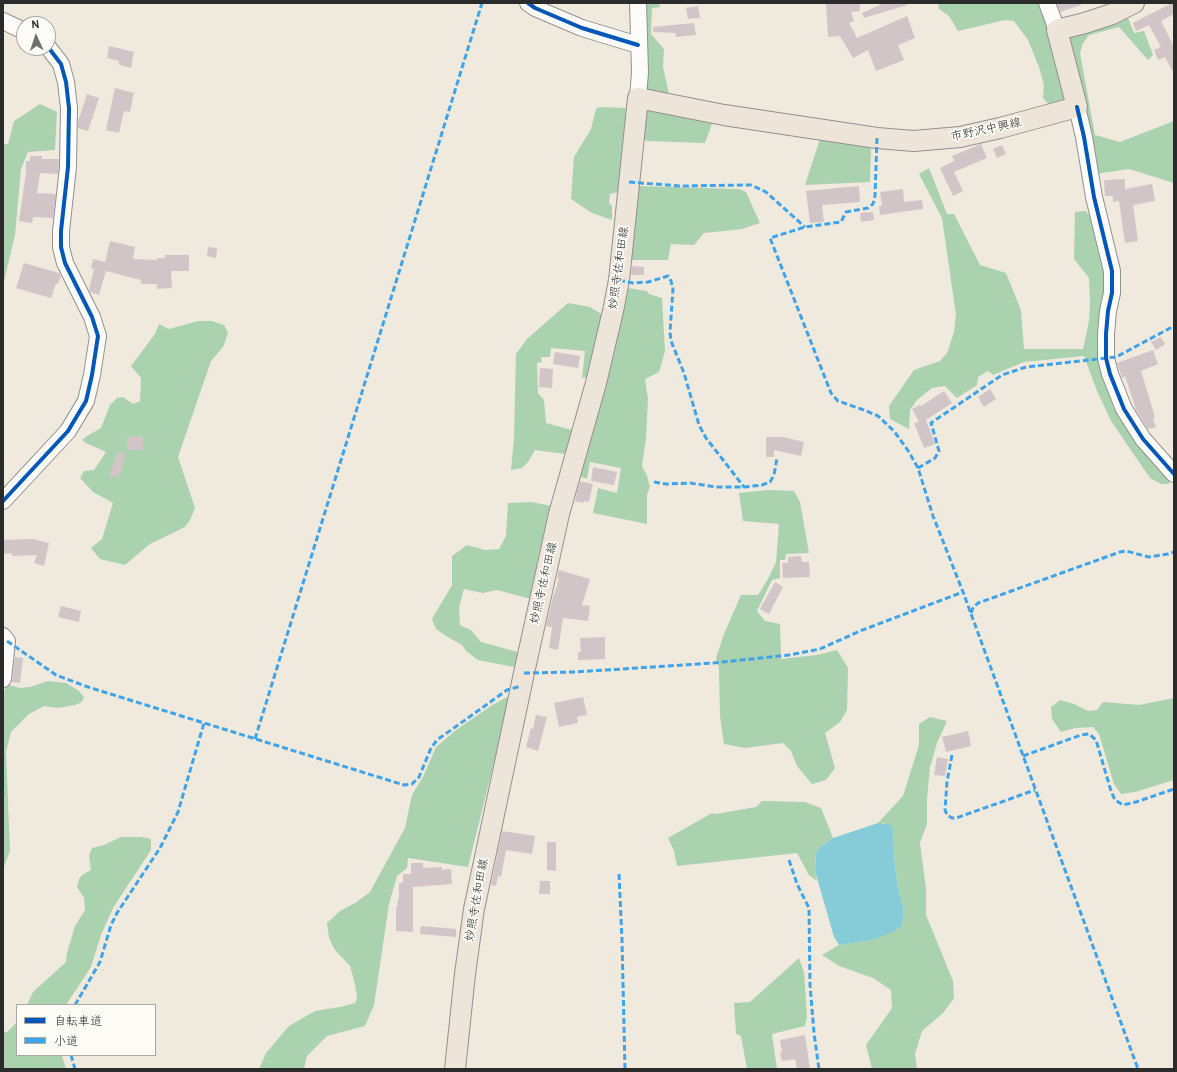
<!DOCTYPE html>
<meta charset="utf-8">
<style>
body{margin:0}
#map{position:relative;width:1177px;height:1072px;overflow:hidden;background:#f0e9de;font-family:Pangolin,"Klee One",sans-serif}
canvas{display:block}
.frame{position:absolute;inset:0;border:4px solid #2b2b2b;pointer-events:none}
.legend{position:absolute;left:16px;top:1004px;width:140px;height:52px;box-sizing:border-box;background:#fdfcf7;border:1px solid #a9a8a5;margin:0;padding:5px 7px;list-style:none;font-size:12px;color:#2b2b2b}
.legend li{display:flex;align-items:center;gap:8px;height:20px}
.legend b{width:20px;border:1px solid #a9a8a5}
.north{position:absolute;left:16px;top:16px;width:40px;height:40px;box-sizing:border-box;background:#fdfcf7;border:1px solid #a9a8a5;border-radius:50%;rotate:357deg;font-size:11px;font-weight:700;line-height:16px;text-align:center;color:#2b2b2b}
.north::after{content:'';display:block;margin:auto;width:14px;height:18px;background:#706e6a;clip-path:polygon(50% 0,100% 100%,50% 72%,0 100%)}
</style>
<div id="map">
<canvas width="1177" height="1072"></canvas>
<div class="frame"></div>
<ul class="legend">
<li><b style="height:5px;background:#0057b8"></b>自転車道</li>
<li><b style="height:5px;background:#3ea3eb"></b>小道</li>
</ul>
<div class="north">N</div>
</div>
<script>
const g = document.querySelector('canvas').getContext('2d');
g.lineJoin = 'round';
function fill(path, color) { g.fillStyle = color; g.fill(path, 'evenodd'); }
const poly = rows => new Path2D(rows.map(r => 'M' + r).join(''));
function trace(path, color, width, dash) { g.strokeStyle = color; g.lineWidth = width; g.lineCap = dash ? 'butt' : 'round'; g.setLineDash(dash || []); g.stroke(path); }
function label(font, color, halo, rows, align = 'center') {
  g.font = font + ' Pangolin,"Klee One",sans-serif'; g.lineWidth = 3.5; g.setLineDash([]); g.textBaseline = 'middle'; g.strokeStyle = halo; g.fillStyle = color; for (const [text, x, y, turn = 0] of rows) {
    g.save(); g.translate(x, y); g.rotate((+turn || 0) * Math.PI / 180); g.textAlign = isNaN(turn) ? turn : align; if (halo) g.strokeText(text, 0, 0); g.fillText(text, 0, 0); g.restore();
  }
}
fill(poly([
 [642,3,659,3,660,7,652,8,651,34,664,49,663,67,670,98,652,94,646,87],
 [938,3,1040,3,1055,54,1065,102,1049,105,1043,98,1044,85,1039,67,1028,40,1014,21,1005,20,958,31,949,16,939,9],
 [1126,13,1134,33,1144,31,1153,55,1148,60,1119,27,1089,35,1083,43,1080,53,1095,135,1120,142,1174,121,1174,183,1129,169,1096,174,1060,34],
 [40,104,57,112,55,150,28,152,21,169,15,235,3,285,3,144,8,144,14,121],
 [600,107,626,108,623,159,618,192,610,194,609,203,612,206,612,220,592,213,571,199,574,157,591,129,596,109],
 [651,109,713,121,705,143,647,141,641,137,645,113],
 [820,139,866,143,871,149,870,182,805,185],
 [929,168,947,214,954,214,980,265,1006,273,1021,310,1024,349,1083,349,1089,321,1090,303,1089,278,1074,259,1075,212,1086,211,1091,218,1096,236,1103,270,1104,294,1098,346,1100,364,1170,479,1169,484,1161,484,1150,478,1111,421,1097,391,1084,356,1024,362,993,375,988,371,978,377,977,385,957,398,945,386,932,388,917,400,910,410,909,429,890,419,889,406,914,370,940,361,947,353,954,332,956,315,942,218,919,174],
 [636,186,739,189,746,192,760,223,742,229,704,233,694,245,671,244,668,260,632,260,630,193],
 [627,288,647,291,649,294,662,298,665,351,659,372,645,379,648,399,646,438,642,466,647,476,650,487,647,495,647,524,593,513,598,488,617,493,621,468,590,462,587,479,577,475],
 [568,303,590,307,603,315,590,377,582,378,585,351,551,348,550,357,541,357,542,362,537,363,538,393,544,400,546,423,572,430,565,454,535,450,528,462,522,468,511,470,514,439,516,354,527,339],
 [198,321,212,321,224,325,228,333,223,347,211,361,178,457,195,508,190,520,185,527,150,544,125,565,100,559,91,548,102,539,113,503,93,492,80,478,84,471,94,470,106,452,86,443,82,440,87,436,101,428,110,405,117,398,123,397,133,404,140,401,141,378,131,366,155,334,159,324,169,329],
 [768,490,794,491,800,502,809,553,786,554,785,560,780,560,780,578,772,580,757,611,765,621,780,624,781,659,817,655,837,650,848,668,847,710,840,722,825,733,835,768,826,780,812,784,797,766,791,751,783,743,745,748,724,744,720,716,719,668,716,658,724,634,741,595,758,595,768,579,776,562,779,524,743,521,739,493],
 [531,502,552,506,531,599,497,590,483,593,464,589,459,607,460,625,471,630,481,642,521,653,514,667,478,660,466,651,462,645,446,636,436,629,432,619,452,585,452,556,467,545,485,550,499,549,506,536,508,503],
 [48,681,66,683,79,691,84,697,82,702,75,705,58,708,44,706,29,714,11,732,6,752,10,851,3,869,3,698,6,684,20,688,30,687],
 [507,697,510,698,468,867,408,858,407,868,397,876,389,904,374,1005,365,1026,327,1036,307,1056,304,1069,259,1069,266,1053,289,1026,315,1011,340,1007,355,1003,357,998,355,984,350,966,335,950,329,938,327,923,340,911,355,903,370,892,405,828,412,795,423,777,436,747,456,730,491,706],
 [1174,698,1174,780,1135,792,1121,794,1114,784,1099,734,1093,727,1075,728,1061,732,1052,719,1051,707,1060,700,1074,704,1088,711,1097,710,1103,702,1139,705],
 [930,717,947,721,937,743,930,767,927,799,927,824,920,843,926,889,926,915,953,981,954,998,943,1013,922,1031,915,1054,917,1069,872,1069,866,1045,892,1008,891,990,873,978,839,966,822,955,839,945,872,940,903,907,898,888,895,867,893,831,885,823,878,823,903,796,919,745,919,724],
 [762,801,805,802,821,808,833,838,819,848,816,853,815,871,817,881,809,875,797,853,677,866,674,851,668,838,712,813,716,814,756,807],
 [121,837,142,837,151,839,151,850,113,908,101,935,91,967,66,1005,27,1005,33,992,66,962,67,953,75,926,85,910,84,898,77,887,79,879,82,875,91,870,89,856,92,848,104,845],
 [799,958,804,972,807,1017,805,1026,772,1034,777,1069,747,1069,741,1036,736,1034,734,1003,750,1002],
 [17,1022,17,1055,62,1055,66,1069,3,1069,3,1032,7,1032]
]), '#aad2af');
fill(poly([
 [878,823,889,824,892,827,893,831,895,867,898,888,903,907,903,919,901,927,893,932,872,940,839,945,834,937,815,871,816,853,819,848,833,838]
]), '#86ccd8');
fill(poly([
 [826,3,860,3,860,11,851,12,854,21,849,23,857,38,907,16,915,38,898,45,904,60,876,71,868,50,853,58,840,36,828,37],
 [884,3,907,3,907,5,864,18,862,13],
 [1057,3,1081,3,1081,5,1060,12],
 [1172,3,1174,3,1174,14,1161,21,1174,47,1174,74,1165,57,1158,60,1154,50,1161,47,1149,25,1136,31,1133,23],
 [698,6,700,18,688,19,686,8],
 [694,23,696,35,676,37,675,33,653,32,653,27],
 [109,46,134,52,131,68,120,65,119,64,119,61,107,58],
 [115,88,134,93,130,112,124,111,119,133,106,130],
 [87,94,99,98,88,131,78,128,78,122],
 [981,144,987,158,954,172,963,191,953,196,940,168,954,161,952,156],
 [1002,145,1006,154,997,158,993,149],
 [30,156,42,156,42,159,59,159,58,174,40,173,37,193,56,194,53,218,33,217,32,223,19,221,26,172,26,161,30,161],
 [1125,179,1125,189,1152,184,1155,201,1133,205,1138,241,1125,243,1119,201,1113,202,1113,196,1105,196,1104,180],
 [859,186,860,202,822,205,824,222,810,223,806,191],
 [903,189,904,202,922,200,923,209,880,215,879,206,882,206,880,192],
 [873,212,874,220,861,222,860,213],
 [110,241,135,247,133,259,157,260,157,258,165,258,165,255,189,255,189,271,171,271,172,288,157,289,157,284,141,284,141,280,106,271,99,295,90,292,89,290,94,269,91,268,93,259,105,262],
 [208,247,217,248,216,258,207,256],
 [24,263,59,273,61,276,58,284,56,283,51,298,16,288],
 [632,266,644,267,644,275,631,275],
 [1161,337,1165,344,1156,350,1151,342],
 [1153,350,1158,364,1141,371,1155,417,1153,418,1156,427,1148,429,1136,410,1125,376,1122,378,1117,363],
 [555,352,580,356,578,368,553,364],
 [540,368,553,369,552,388,539,387],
 [990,389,996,399,984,407,978,397],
 [944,391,952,403,926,420,935,444,924,448,914,423,919,422,912,409,920,405,921,406],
 [143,436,143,450,127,450,127,437],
 [766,437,783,437,804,442,801,456,774,450,774,457,766,457],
 [118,451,126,454,119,478,110,475],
 [593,467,617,472,614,485,591,481],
 [580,481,593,484,589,502,584,501,583,503,575,501],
 [33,539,49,543,44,566,34,563,37,555,12,556,12,553,3,554,3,540],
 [801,556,802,562,809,562,810,577,783,578,782,563,788,563,788,557],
 [559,570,590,579,582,605,590,606,588,621,563,618,558,650,549,648,552,627,546,626,553,597,559,579,557,578],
 [775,582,783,587,769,614,760,609],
 [61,606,81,611,79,622,58,617],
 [605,637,605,659,578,660,578,652,581,652,580,638],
 [15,657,23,658,20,683,12,682],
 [583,697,587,715,577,717,578,723,559,727,554,703],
 [536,715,547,717,538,751,526,747,531,728,533,729],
 [968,731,971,746,946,752,942,737],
 [937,757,948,759,945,776,934,775],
 [502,831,535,836,532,854,506,850,501,877,498,876,496,886,491,885],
 [547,842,556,842,556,871,547,870],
 [411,863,423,863,423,868,442,867,442,870,451,869,452,884,413,887,413,932,396,931,396,908,397,908,398,899,399,899,399,883,403,883,403,874,411,874],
 [540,881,550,881,550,894,539,894],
 [421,926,456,929,456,937,420,934],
 [805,1035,810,1069,797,1069,795,1059,782,1061,780,1053,782,1052,780,1040]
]), '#d2c5c8');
const minor = poly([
 [528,3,535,8,582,28,638,45],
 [1047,3,1057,30],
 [3,21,24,31],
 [638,98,640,72,638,3],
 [1077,107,1084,137,1094,197,1112,271,1112,293,1108,311,1106,334,1106,358,1110,374,1124,409,1143,439,1174,474],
 [3,501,68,431,86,401,92,375,98,336,92,317,65,263,61,247,61,231,68,167,69,108,66,82,61,64,48,47],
 [3,636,7,641,3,679]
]);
const major = poly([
 [455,1069,465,974,474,909,524,673,559,514,596,383,613,311,619,280,638,98,724,115,877,138,914,141,960,137,1000,128,1077,107,1057,30,1085,23,1112,14,1134,3]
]);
trace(minor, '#94908b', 18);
trace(major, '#94908b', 22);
trace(minor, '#fdfcfa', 16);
trace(major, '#ede4da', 20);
trace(poly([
 [877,138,875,196,873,204,868,208,846,212,841,222,805,227,770,238,831,393,838,401,864,410,878,416,894,431,909,452,918,468,933,516,963,592,1138,1069],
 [629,182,680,186,751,185,766,192,805,227],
 [619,280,633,283,648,282,668,276,671,281,673,289,670,332,671,341,684,373,699,425,706,438,744,487],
 [918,468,935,458,939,451,931,423,1002,375,1026,367,1116,357,1174,326],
 [654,482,666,484,690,483,716,487,744,487,762,485,770,482,774,475,777,458],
 [971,613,973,608,978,603,1120,552,1126,551,1149,557,1168,554,1174,552],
 [7,641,56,675,88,687,404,785,412,784,419,777,431,748,437,740,507,690,521,686],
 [524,673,573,672,622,669,713,663,789,655,820,649,860,631,963,592],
 [255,739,482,3],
 [952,755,947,782,945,810,947,815,952,818,956,818,1035,790],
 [1023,756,1081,735,1089,734,1096,740,1111,791,1115,800,1123,805,1136,802,1174,789],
 [789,860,797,884,809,908,810,985,814,1033,819,1069],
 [619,874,622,940,625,1069],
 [75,1005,100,962,111,925,117,913,160,848,178,812,204,723],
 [71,1055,75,1069]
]), '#3ea3eb', 3, [6, 3]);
trace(poly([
 [528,3,535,8,582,28,638,45],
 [1077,107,1084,137,1094,197,1112,271,1112,293,1108,311,1106,334,1106,358,1110,374,1124,409,1143,439,1174,474],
 [3,501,68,431,86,401,92,375,98,336,92,317,65,263,61,247,61,231,68,167,69,108,66,82,61,64,48,47]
]), '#0057b8', 4);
label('12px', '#2b2b2b', '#fdfcf7', [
 ["市野沢中興線",986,130,-12],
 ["妙照寺佐和田線",619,268,-82],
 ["妙照寺佐和田線",544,583,-77],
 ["妙照寺佐和田線",477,900,-80]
]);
</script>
